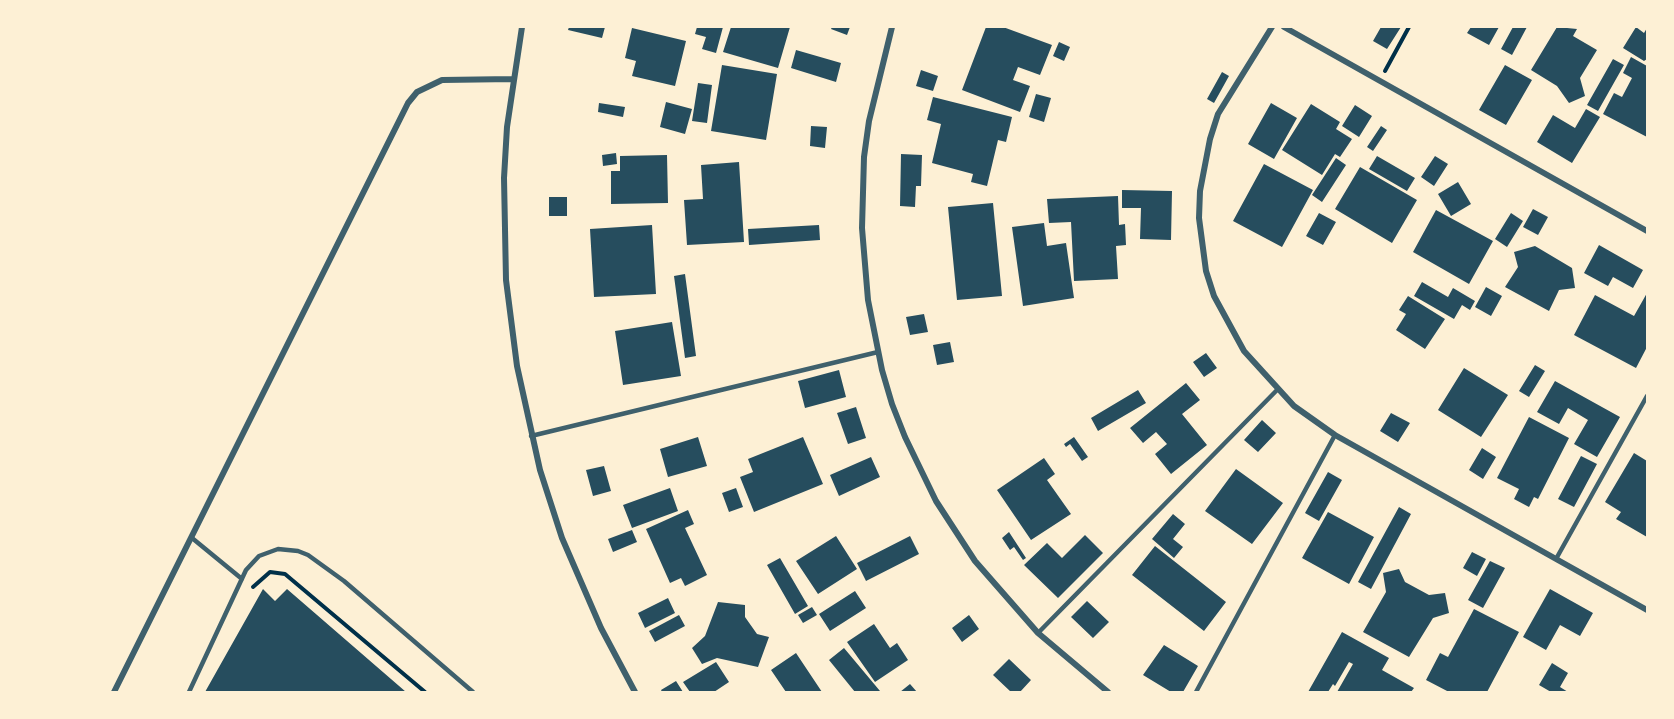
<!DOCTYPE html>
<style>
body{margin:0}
#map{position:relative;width:1674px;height:719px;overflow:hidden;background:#fdf0d5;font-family:"PT Sans",sans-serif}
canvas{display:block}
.frame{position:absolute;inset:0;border:28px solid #fdf0d5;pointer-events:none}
</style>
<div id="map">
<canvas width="1674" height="719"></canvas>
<div class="frame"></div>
</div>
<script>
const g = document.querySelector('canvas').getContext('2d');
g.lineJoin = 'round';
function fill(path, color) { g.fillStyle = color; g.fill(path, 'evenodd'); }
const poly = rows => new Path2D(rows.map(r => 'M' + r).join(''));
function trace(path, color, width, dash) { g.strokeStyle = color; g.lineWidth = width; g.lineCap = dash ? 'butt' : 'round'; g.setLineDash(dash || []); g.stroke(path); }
fill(poly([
 [569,27,605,27,602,38,568,30],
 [697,27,723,27,716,53,702,49,706,37,695,34],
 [731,27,790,27,778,68,723,52],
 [832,27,850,27,847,35,831,29],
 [986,27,1003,27,1052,45,1040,75,1018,67,1013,80,1030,86,1020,112,962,90],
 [1381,27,1401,27,1387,49,1373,41],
 [1471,27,1499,27,1489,45,1467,33],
 [1513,27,1527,27,1512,55,1501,49],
 [1557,27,1577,29,1573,36,1597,50,1580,78,1585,96,1569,103,1557,86,1531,70],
 [1636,27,1644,33,1647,28,1647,59,1644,61,1623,48],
 [632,28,686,41,675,86,632,76,636,61,625,58],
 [1059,42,1070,47,1064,61,1053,56],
 [796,50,841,63,836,82,791,68],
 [1631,57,1647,66,1647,137,1603,114,1614,93,1622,97,1632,78,1623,73],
 [1613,59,1624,65,1598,111,1587,105],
 [722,65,777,74,766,140,711,131],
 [1505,65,1532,80,1506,125,1479,110],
 [921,70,938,76,933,91,916,86],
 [1222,72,1229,76,1214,103,1207,99],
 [698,83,712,85,707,123,692,121],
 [1036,94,1051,98,1044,122,1029,117],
 [933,97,1012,117,1006,142,998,140,987,186,971,182,973,174,932,163,941,124,927,120],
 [666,102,692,109,685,134,660,127],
 [599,103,625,107,623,117,598,112],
 [1271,103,1297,118,1274,159,1248,144],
 [1311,104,1340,122,1336,129,1352,139,1340,157,1335,154,1322,175,1282,150],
 [1355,105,1372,116,1359,137,1342,126],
 [1586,109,1600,117,1572,163,1537,142,1553,115,1575,128],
 [811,126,827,127,825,148,810,146],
 [1381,126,1387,130,1373,151,1367,147],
 [616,153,617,164,603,166,602,155],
 [901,154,922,155,921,186,916,186,915,207,900,206],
 [667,155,668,203,611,204,611,171,620,171,620,156],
 [1377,156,1415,178,1407,191,1369,169],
 [1435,156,1448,164,1434,186,1421,177],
 [1336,158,1346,165,1322,202,1312,195],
 [739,162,744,242,687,245,684,200,703,199,701,165],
 [1264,164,1313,190,1282,247,1233,221],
 [1360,167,1417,200,1392,243,1335,209],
 [1458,182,1471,204,1451,216,1438,194],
 [1122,190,1172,191,1171,240,1140,239,1141,208,1122,208],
 [1118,196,1119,225,1125,224,1126,245,1116,246,1118,279,1074,281,1071,222,1049,223,1047,199],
 [549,197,567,197,567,216,549,216],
 [993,203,1002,296,957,300,948,207],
 [1533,209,1548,217,1538,235,1523,227],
 [1436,210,1493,241,1469,284,1413,252],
 [1319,213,1336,222,1323,245,1306,236],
 [1511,213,1523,221,1507,247,1495,239],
 [1044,223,1047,246,1066,243,1074,298,1023,306,1012,227],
 [652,225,656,294,594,297,590,229],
 [819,225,820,240,749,245,748,229],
 [1599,245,1643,270,1633,288,1613,277,1608,286,1584,273],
 [1535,246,1572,268,1575,288,1559,290,1549,311,1505,287,1518,267,1514,252],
 [685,274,696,356,685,358,674,276],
 [1422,282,1448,297,1453,288,1475,301,1470,310,1462,305,1454,319,1414,296],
 [1486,287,1502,296,1491,316,1475,307],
 [1647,293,1647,347,1636,368,1574,335,1595,295,1634,316],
 [1408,296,1445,319,1425,349,1396,330,1406,314,1399,310],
 [924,314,928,332,910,335,906,317],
 [672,322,681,376,623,385,615,331],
 [950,342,954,362,937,365,933,345],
 [1206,353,1217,368,1204,377,1193,362],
 [1535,365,1545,371,1529,397,1519,391],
 [1464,368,1508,395,1481,437,1438,410],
 [839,370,846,397,805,408,798,381],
 [1555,381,1620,417,1597,457,1574,444,1588,420,1568,408,1559,424,1537,412],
 [1186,383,1200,400,1182,414,1207,445,1171,474,1155,454,1167,444,1156,432,1143,443,1130,428],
 [1138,390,1146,403,1098,431,1091,418],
 [856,407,866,438,848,444,837,413],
 [1391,413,1410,423,1398,442,1380,431],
 [1529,417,1569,438,1538,499,1534,497,1529,507,1514,499,1519,489,1497,478],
 [1262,420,1276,433,1258,452,1244,440],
 [698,437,707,466,668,477,660,449],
 [803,437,823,484,754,512,740,477,753,472,748,459],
 [1074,437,1088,457,1082,461,1070,444,1066,447,1064,444],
 [1482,448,1496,457,1483,479,1469,470],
 [1634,453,1647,461,1647,537,1616,519,1621,512,1605,502],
 [1581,456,1597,464,1574,507,1558,499],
 [871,457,880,477,839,496,830,475],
 [1044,458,1055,474,1047,480,1071,514,1031,540,997,490],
 [604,466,611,491,593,496,586,470],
 [1236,469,1283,503,1252,544,1205,511],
 [1328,472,1342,480,1319,521,1305,513],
 [670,488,678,511,632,528,623,505],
 [736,488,743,507,729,512,722,493],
 [1399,507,1411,514,1371,589,1358,582],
 [688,510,694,524,685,528,707,575,685,586,681,578,670,583,646,529],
 [1328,512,1374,537,1349,584,1302,558],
 [1173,514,1185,524,1173,539,1183,547,1174,558,1152,539],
 [632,530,637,542,613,552,608,539],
 [1009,532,1026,558,1023,560,1014,547,1010,550,1002,538],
 [1085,535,1103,553,1058,598,1024,565,1047,543,1062,558],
 [836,536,857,569,818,594,796,561],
 [910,536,919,554,866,581,857,563],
 [1155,546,1226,602,1204,631,1132,575],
 [1472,552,1486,559,1477,576,1463,568],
 [780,558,808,606,795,614,767,565],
 [1490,561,1505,568,1483,608,1468,600],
 [1399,569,1405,582,1429,595,1445,593,1449,613,1433,618,1409,657,1363,632,1386,592,1383,573],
 [263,589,275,601,287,589,406,692,205,692],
 [1550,589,1593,613,1580,636,1560,625,1546,650,1523,637],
 [855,591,866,608,830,631,819,614],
 [668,598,675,613,645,628,638,613],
 [1087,601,1109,622,1093,638,1071,617],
 [718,602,745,605,745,617,757,634,769,637,758,667,717,658,702,664,692,648,705,636],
 [812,607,817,615,803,623,798,615],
 [1474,609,1519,632,1487,692,1449,692,1426,680,1440,653,1448,657],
 [679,615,685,626,655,642,649,631],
 [969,615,979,629,962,642,952,628],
 [874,624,890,648,897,643,908,660,875,682,847,642],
 [1342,632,1389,658,1382,670,1414,688,1411,692,1337,692,1353,664,1349,662,1335,686,1333,684,1328,692,1308,692],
 [1164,645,1198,666,1183,692,1171,692,1143,675],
 [844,648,880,691,878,692,855,692,829,660],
 [796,653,822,692,786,692,771,670],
 [1009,659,1031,680,1020,692,1011,692,993,675],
 [716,662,729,682,714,692,690,692,683,682],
 [1552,663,1568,673,1560,687,1568,692,1551,692,1539,685],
 [676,681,683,692,662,692,661,690],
 [910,684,917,692,900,692]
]), '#264d5e');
trace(poly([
 [1385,71,1409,27],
 [253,587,270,572,285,574,425,692]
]), '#003049', 4);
trace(poly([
 [531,436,878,352],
 [192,538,242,579],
 [1556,559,1647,396],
 [1038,633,1277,390],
 [189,692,246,570,259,556,278,549,298,551,308,555,344,581,473,692],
 [1196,692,1335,435]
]), '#3f606c', 4.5);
trace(poly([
 [522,27,507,127,504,178,506,280,517,366,540,470,562,538,601,628,635,692],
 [892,27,869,121,864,157,862,228,868,300,882,370,892,404,905,437,936,501,975,561,1038,633,1108,692],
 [1272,27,1218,114,1210,139,1200,191,1199,218,1206,271,1214,296,1244,351,1294,406,1335,435,1647,610],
 [1284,27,1647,231],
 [114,692,408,103,417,92,442,80,513,79]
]), '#3f606c', 6);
</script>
